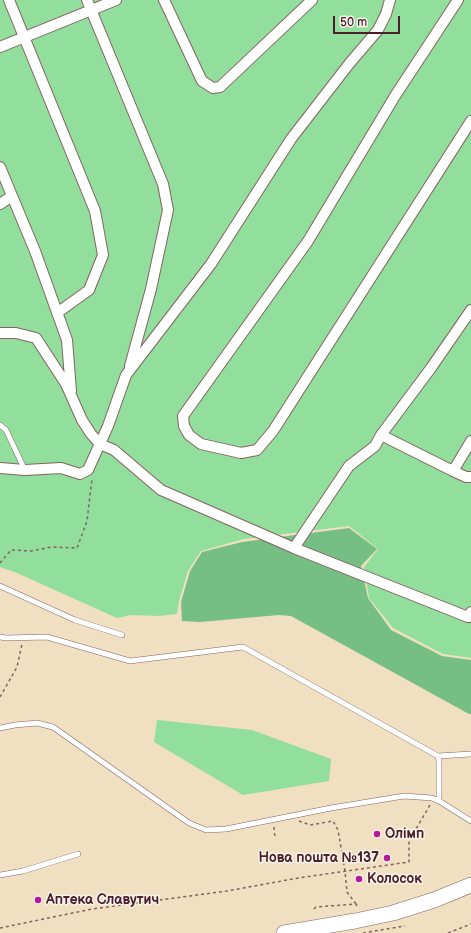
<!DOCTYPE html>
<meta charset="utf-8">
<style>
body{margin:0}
#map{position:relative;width:471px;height:933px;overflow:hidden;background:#f1dfc1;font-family:"Balsamiq Sans",sans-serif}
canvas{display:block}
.scale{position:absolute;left:333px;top:16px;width:67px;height:18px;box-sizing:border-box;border:2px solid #4a1f2b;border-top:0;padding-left:5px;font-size:12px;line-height:14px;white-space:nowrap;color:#4a1f2b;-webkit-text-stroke:3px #f7f3e8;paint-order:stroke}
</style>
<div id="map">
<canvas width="471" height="933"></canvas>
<div class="scale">50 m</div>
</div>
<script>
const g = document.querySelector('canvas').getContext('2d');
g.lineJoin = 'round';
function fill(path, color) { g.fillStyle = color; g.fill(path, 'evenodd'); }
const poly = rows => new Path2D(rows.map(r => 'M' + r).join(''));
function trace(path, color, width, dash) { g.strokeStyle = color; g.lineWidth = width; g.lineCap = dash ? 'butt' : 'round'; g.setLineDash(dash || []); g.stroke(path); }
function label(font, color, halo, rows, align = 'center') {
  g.font = font + ' "Balsamiq Sans",sans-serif'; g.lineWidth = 3; g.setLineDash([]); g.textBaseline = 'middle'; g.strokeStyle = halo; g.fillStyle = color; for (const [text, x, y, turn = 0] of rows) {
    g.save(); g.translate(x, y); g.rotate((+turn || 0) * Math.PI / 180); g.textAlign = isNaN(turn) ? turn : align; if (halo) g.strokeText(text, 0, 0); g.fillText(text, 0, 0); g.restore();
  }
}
fill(poly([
 [0,0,471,0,471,658,443,654,393,628,369,598,364,567,378,549,349,526,244,539,201,551,188,571,179,601,177,614,160,616,131,615,117,618,17,573,0,567],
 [157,720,252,730,331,759,329,781,243,795,154,742]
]), '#92df9d');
fill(poly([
 [349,528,377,549,361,566,368,598,391,630,442,656,471,660,471,714,469,714,291,616,279,615,200,622,182,621,181,602,190,571,202,552,242,542]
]), '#75be84');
const service = poly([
 [0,425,6,430,25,470],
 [0,586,75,620,122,635],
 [0,637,6,638,47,637,130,661,243,647,438,756],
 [0,728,15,725,37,723,53,727,189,823,206,830,226,829,331,808,404,796,432,798,439,801,471,821],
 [439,801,439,761,438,756,471,754],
 [0,875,23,871,78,854]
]);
const minor = poly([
 [9,0,95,211,103,255,89,290,57,313],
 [87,0,163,184,168,210,151,289,130,366],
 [164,0,202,81,213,88,220,87,312,0],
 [458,0,395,96,308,241,183,416,184,426,189,435,201,444,241,453,257,450,273,431,471,121],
 [0,47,116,0],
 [0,167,35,251,67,340,71,391],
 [0,204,12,196],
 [0,333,16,333,36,338,66,384,82,420,91,434,100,444,114,450,161,490,294,548,468,617,471,612],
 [381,435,453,471,466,477,471,477],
 [0,468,25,470,61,468,80,474,88,470,108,426,126,375,211,264,291,139,349,64,378,30,386,14,390,0],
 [453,471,471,441],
 [294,548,349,466,375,446,381,435,431,368,471,310]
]);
const secondary = poly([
 [284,933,355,921,393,913,434,900,471,885]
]);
trace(service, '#846260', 6);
trace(minor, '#846260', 12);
trace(secondary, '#846260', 16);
trace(poly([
 [0,563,11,550,31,551,52,547,77,548,87,521,92,479],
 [0,697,17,667,22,644],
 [299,821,310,825,333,821,338,830,345,871,347,892,356,904],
 [274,827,275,839],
 [314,909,316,907,356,904,358,908],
 [0,928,92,909,227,891,298,878,409,862,409,841,430,805],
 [363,933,405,926],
 [448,933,471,924]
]), '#846260', 1.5, [3, 3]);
trace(service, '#fff', 5);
trace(minor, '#fff', 10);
trace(secondary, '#fff', 15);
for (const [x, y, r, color] of [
 [377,834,4,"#b5179e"],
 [387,858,4,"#b5179e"],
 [359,879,4,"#b5179e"],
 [38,900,4,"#b5179e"]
]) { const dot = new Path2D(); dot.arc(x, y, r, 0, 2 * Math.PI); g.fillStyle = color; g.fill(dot); trace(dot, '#f7f3e8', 1.5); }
label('bold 14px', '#4a1f2b', '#f7f3e8', [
 ["Олімп",385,834],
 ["Нова пошта №137",379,858,"right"],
 ["Колосок",367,879],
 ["Аптека Славутич",46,900]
], 'left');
</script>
